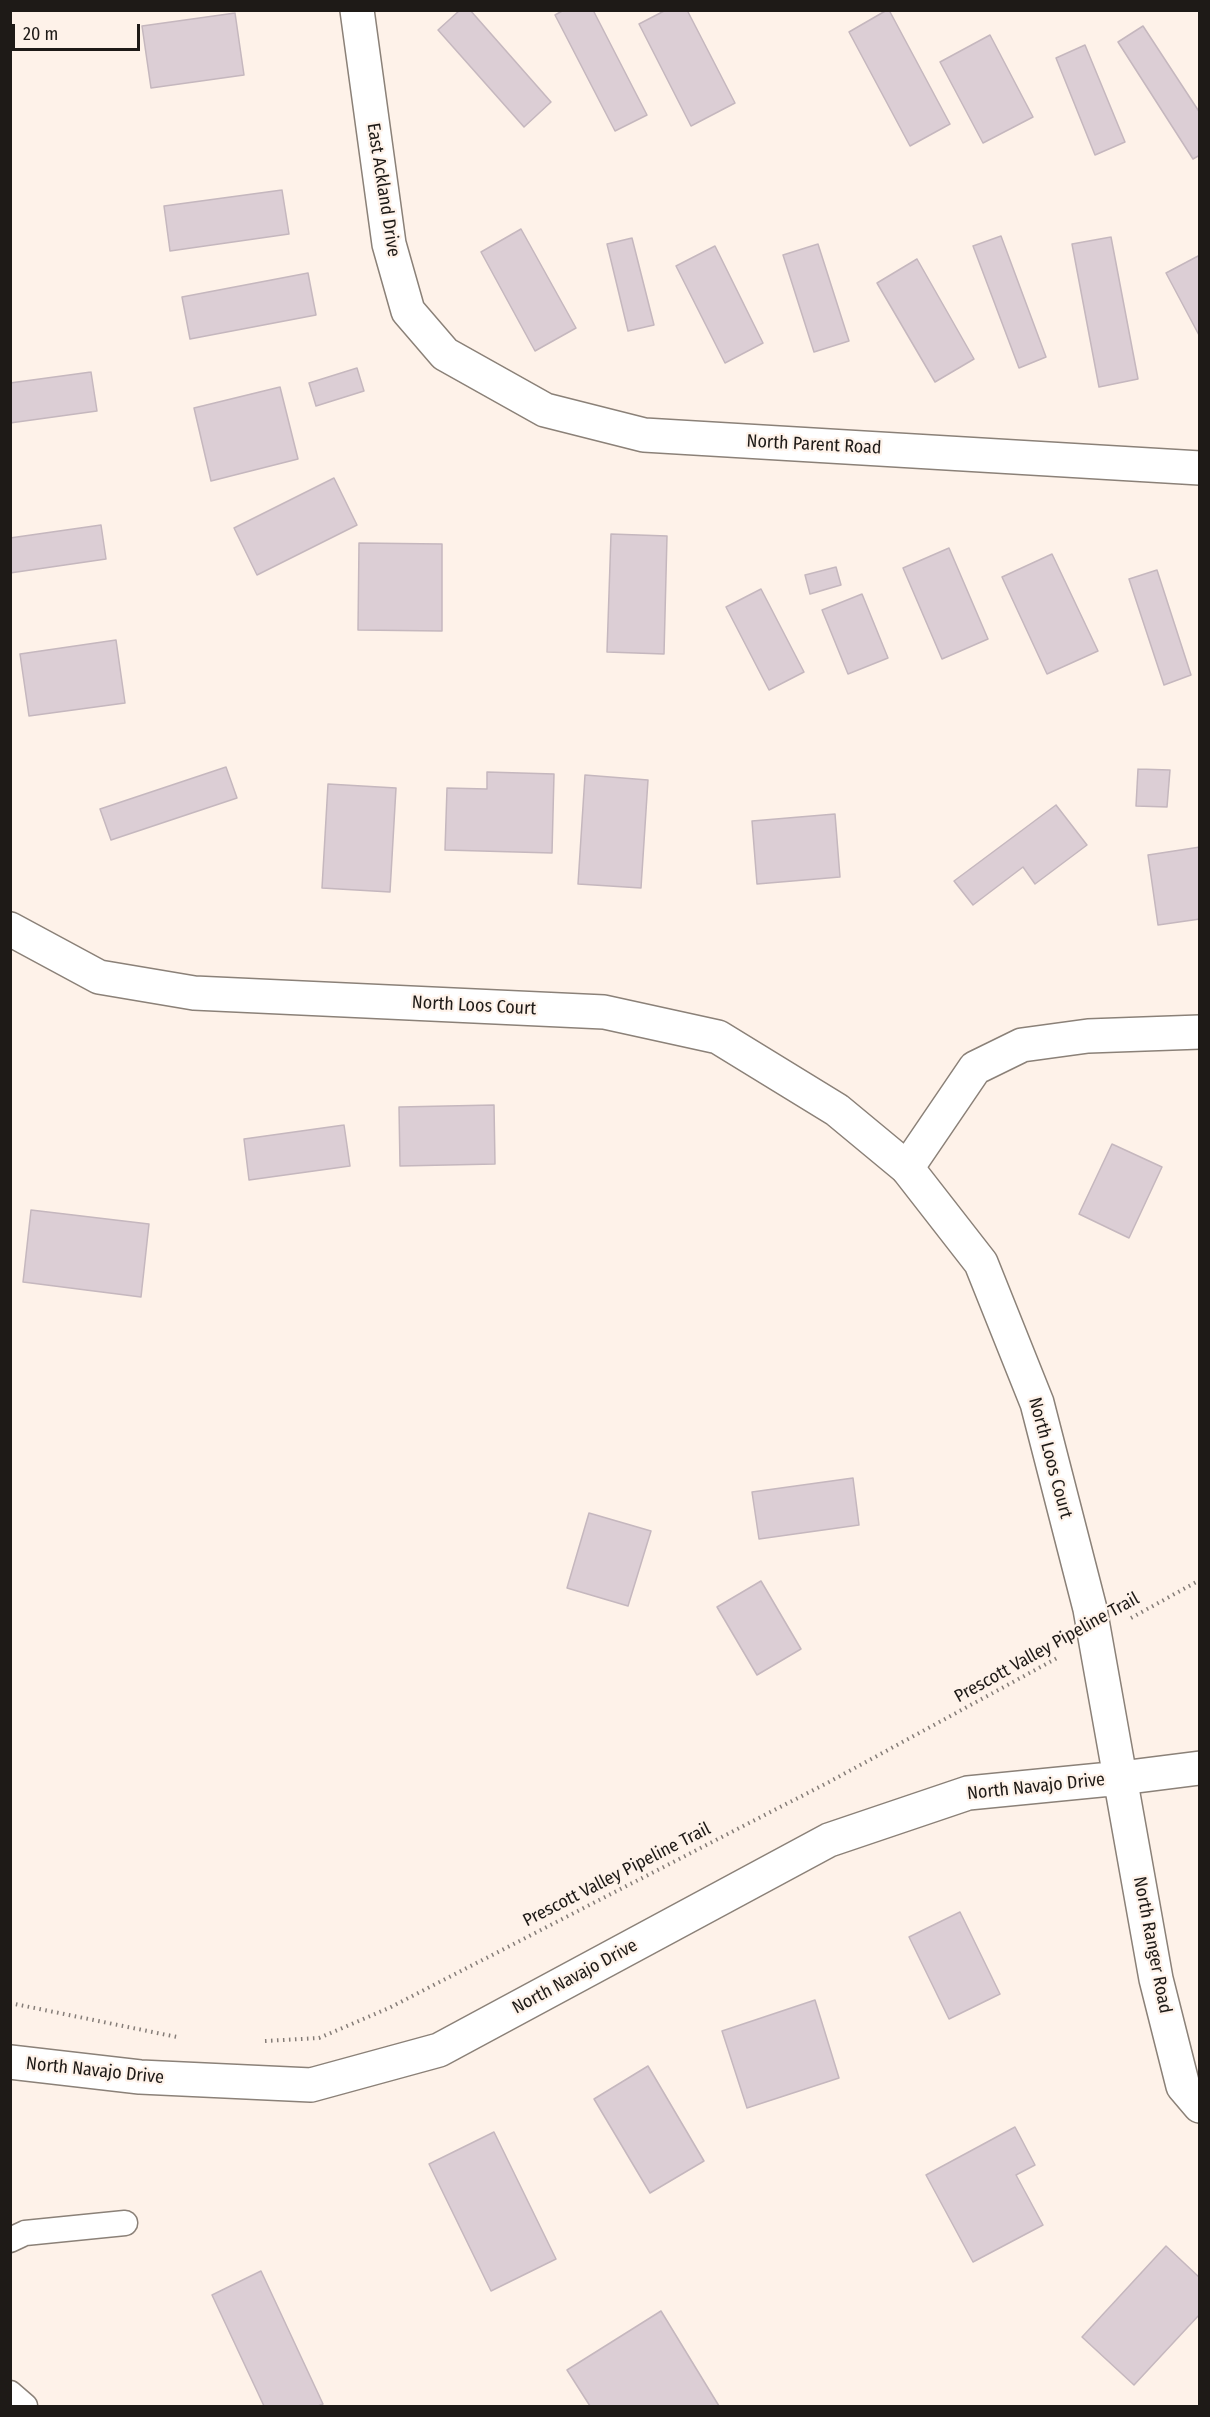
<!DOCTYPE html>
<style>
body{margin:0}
#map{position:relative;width:1210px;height:2417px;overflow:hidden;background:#fef2e9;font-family:"Fira Sans Condensed",sans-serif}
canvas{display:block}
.frame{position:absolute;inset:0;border:12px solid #1e1a17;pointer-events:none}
.scale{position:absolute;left:12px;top:24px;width:128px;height:27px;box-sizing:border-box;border:3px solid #1e1a17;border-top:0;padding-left:8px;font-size:18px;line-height:21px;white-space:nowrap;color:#1e1a17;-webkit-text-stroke:4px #fef2e9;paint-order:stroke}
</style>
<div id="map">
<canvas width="1210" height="2417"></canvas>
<div class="frame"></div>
<div class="scale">20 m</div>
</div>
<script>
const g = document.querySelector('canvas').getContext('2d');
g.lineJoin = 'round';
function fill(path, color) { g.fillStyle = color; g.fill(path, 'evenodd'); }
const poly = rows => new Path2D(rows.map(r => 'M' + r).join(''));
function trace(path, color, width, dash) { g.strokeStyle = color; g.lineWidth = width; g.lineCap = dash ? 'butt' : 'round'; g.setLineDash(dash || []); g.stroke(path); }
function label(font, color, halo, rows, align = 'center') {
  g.font = font + ' "Fira Sans Condensed",sans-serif'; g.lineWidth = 4.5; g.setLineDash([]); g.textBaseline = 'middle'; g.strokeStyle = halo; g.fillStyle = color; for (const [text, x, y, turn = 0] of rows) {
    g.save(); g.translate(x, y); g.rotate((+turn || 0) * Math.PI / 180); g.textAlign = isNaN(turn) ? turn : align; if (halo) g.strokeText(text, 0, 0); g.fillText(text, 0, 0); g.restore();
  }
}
const building = poly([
 [460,10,470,10,551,102,524,127,438,30,460,10],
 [564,10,593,10,647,115,615,131,555,15,564,10],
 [666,10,687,10,735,103,691,126,639,24,666,10],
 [887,10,889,10,950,124,910,146,849,32,887,10],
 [235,13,244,75,151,88,142,26,235,13],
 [1143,26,1200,113,1200,155,1193,159,1118,42,1143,26],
 [990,35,1033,117,983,143,940,62,990,35],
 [1085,45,1125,142,1095,155,1056,58,1085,45],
 [282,190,289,234,170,251,164,206,282,190],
 [521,229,576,328,535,351,481,252,521,229],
 [1001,236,1046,357,1019,368,973,246,1001,236],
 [1111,237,1138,379,1099,387,1072,244,1111,237],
 [632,238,654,325,628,331,607,244,632,238],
 [818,244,849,341,814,352,783,255,818,244],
 [715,246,763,343,725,363,676,266,715,246],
 [1200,255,1200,337,1166,273,1200,255],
 [917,259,974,359,935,382,877,283,917,259],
 [308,273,316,315,190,339,182,297,308,273],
 [357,368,364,391,316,406,309,383,357,368],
 [91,372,97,411,10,423,10,383,91,372],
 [280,387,298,459,211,481,194,408,280,387],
 [334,478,357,525,257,575,234,528,334,478],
 [101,525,106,559,10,573,10,538,101,525],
 [611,534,667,536,664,654,607,652,611,534],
 [359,543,442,544,442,631,358,630,359,543],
 [949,548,988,639,942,659,903,568,949,548],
 [1052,554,1098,651,1047,674,1002,577,1052,554],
 [836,567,841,585,810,594,805,575,836,567],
 [1157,570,1191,675,1164,685,1129,579,1157,570],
 [761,589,804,672,769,690,726,607,761,589],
 [862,594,888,658,848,674,822,610,862,594],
 [116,640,125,703,29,716,20,654,116,640],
 [226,767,237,798,111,840,100,809,226,767],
 [1138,769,1170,770,1167,807,1136,806,1138,769],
 [487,772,554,774,552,853,445,850,447,788,487,789,487,772],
 [585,775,648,780,641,888,578,884,585,775],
 [328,784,396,788,390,892,322,888,328,784],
 [1056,805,1087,845,1035,884,1023,867,973,905,954,881,1056,805],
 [835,814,840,877,757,884,752,821,835,814],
 [1200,847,1200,919,1158,925,1148,855,1200,847],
 [494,1105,495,1164,400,1166,399,1107,494,1105],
 [344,1125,350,1166,249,1180,244,1139,344,1125],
 [1112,1144,1162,1167,1129,1238,1079,1214,1112,1144],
 [31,1210,149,1224,141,1297,23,1282,31,1210],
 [853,1478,859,1525,759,1539,752,1492,853,1478],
 [589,1513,651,1531,628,1606,567,1588,589,1513],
 [761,1581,801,1649,757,1675,717,1607,761,1581],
 [960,1912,1000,1994,949,2019,909,1937,960,1912],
 [815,2000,839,2078,747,2108,722,2031,815,2000],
 [648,2066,704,2161,650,2193,594,2099,648,2066],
 [1015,2127,1035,2165,1016,2175,1043,2225,973,2262,926,2175,1015,2127],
 [494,2132,556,2259,491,2291,429,2164,494,2132],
 [1166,2246,1200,2278,1200,2314,1134,2385,1082,2337,1166,2246],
 [261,2271,323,2404,318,2406,264,2406,212,2295,261,2271],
 [661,2311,719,2406,590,2406,567,2370,661,2311]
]);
fill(building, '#dcced5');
trace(building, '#c5b7be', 1.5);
const service = poly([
 [10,2240,25,2233,125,2223],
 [10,2393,25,2406]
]);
const minor = poly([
 [357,10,389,244,408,311,445,354,545,410,644,435,1200,468],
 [907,1168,975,1068,1022,1045,1088,1036,1200,1032],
 [1121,1778,1200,1768]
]);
const tertiary = poly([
 [10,929,99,977,194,993,604,1012,718,1037,837,1110,907,1168,981,1263,1037,1403,1090,1609,1156,1979,1183,2086,1200,2106],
 [10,2062,140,2077,311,2085,439,2050,829,1840,968,1793,1121,1778]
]);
trace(service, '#8b8178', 27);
trace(minor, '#8b8178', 36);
trace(tertiary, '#8b8178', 36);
trace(poly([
 [1131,1618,1200,1580],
 [10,2003,177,2037],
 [265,2041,319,2038,389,2008,829,1782,1059,1657]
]), '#857d78', 4, [1.5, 4.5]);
trace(service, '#fff', 24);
trace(minor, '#fff', 33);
trace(tertiary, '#fff', 33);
label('18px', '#1e1a17', '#fef2e9', [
 ["East Ackland Drive",383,190,81],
 ["North Parent Road",814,445,3],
 ["North Loos Court",474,1006,3],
 ["North Loos Court",1050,1458,75],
 ["Prescott Valley Pipeline Trail",1047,1648,-29],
 ["North Navajo Drive",1036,1787,-6],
 ["Prescott Valley Pipeline Trail",617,1875,-27],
 ["North Ranger Road",1152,1945,79],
 ["North Navajo Drive",575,1977,-28],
 ["North Navajo Drive",95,2071,6]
]);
</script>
